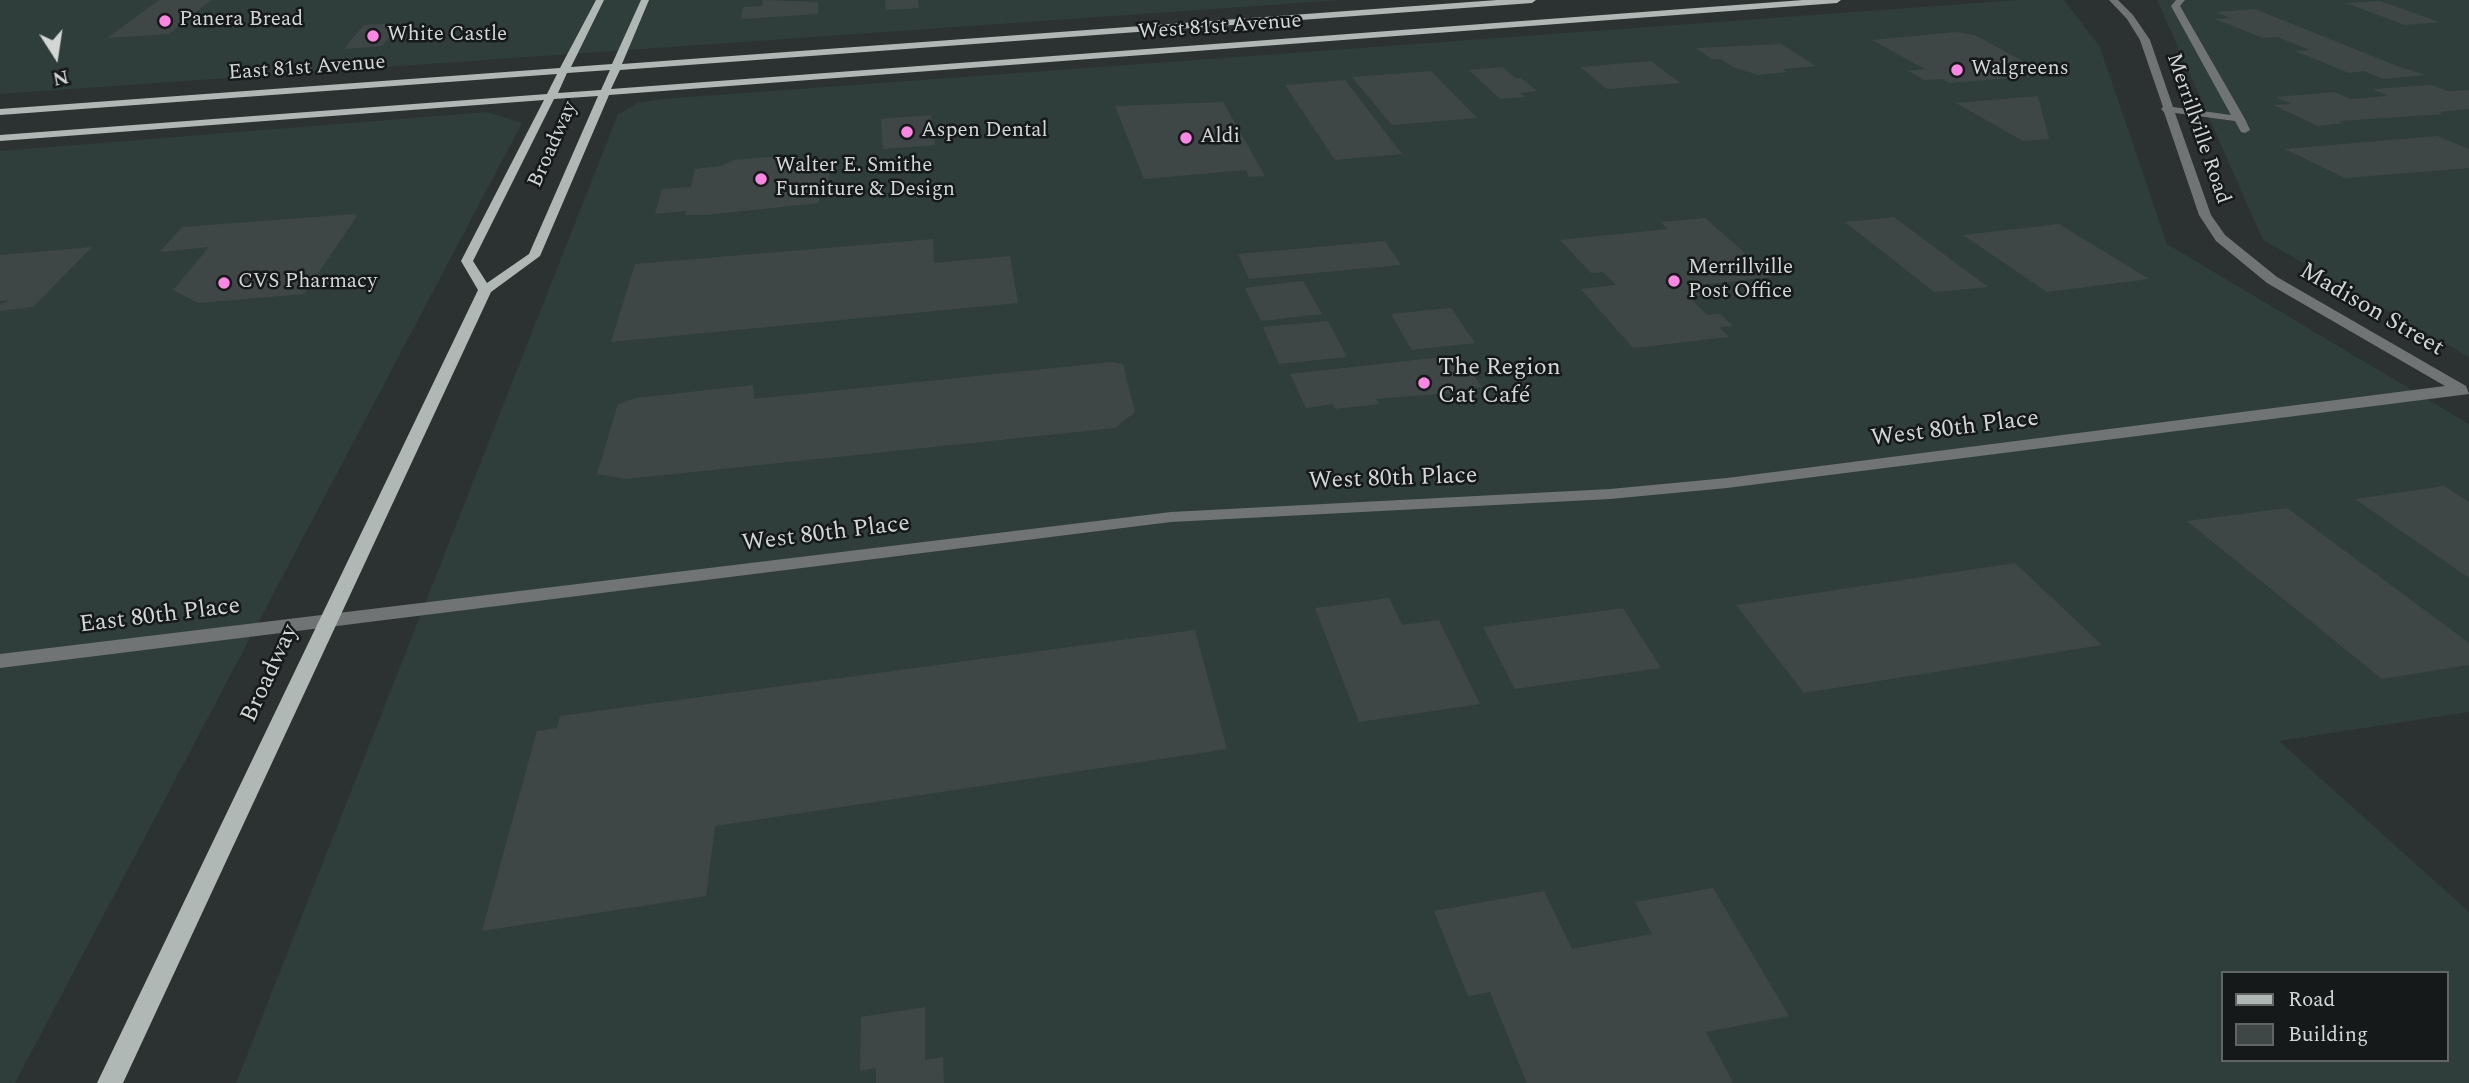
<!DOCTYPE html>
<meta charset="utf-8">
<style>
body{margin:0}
#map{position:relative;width:2469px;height:1083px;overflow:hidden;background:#2b3231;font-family:Spectral,serif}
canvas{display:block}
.legend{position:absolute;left:2221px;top:971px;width:228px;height:91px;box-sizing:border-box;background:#161919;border:2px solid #616565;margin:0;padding:9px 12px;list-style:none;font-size:21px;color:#d2d7d6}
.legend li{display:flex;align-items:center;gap:14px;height:35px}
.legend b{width:35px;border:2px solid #616565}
.north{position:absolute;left:21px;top:21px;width:70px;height:70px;-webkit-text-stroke:5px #161919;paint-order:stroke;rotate:168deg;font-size:19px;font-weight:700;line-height:28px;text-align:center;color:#d2d7d6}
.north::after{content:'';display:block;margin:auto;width:24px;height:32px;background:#d2d7d6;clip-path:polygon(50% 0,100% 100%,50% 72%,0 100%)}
</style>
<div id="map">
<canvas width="2469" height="1083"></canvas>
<ul class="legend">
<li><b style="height:9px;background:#b0b8b6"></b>Road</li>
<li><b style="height:19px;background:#3f4746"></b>Building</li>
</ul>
<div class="north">N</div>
</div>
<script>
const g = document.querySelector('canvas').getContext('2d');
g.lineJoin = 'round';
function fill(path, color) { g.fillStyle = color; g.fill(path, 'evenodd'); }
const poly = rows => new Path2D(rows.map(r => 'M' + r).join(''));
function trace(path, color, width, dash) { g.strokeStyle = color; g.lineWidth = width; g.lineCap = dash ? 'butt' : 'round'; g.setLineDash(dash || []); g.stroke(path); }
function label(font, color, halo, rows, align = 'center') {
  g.font = font + ' Spectral,serif'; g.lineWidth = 5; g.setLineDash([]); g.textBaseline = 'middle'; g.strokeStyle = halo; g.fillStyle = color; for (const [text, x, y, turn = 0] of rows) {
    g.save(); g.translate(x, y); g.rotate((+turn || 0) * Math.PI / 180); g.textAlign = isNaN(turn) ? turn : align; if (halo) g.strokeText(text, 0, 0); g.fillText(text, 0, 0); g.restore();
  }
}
fill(poly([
 [0,0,1342,0,0,94],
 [2018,0,2064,0,2100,47,2167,244,2469,424,2469,712,2279,741,2469,912,2469,1083,236,1083,618,114,638,103,661,99],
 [2222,973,2446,973,2446,1060,2222,1060],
 [2157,0,2469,0,2469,357,2263,240],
 [487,112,522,123,15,1083,0,1083,0,151]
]), '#2f3e3b');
fill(poly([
 [159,0,211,0,169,34,107,38],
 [763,0,818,2,818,14,741,19,743,7,762,6],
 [885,0,918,0,919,8,886,10],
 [2380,1,2440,22,2405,25,2346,3],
 [2255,9,2397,66,2426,75,2383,79,2364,71,2349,73,2295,51,2310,50,2277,37,2263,38,2215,19,2230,18,2216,12],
 [401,23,382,46,344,49,364,25],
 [1956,32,1975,35,2048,75,1949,83,1942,79,1925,80,1908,71,1925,69,1872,40],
 [1781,44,1816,66,1782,69,1787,72,1758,75,1733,67,1721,59,1712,59,1696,48],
 [1651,61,1680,83,1607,89,1580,67],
 [1503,67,1515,78,1521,78,1537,91,1520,93,1525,97,1500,99,1469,70],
 [1431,71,1477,118,1392,125,1352,77],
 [1345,80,1402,154,1335,160,1285,85],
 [2431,85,2448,91,2469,90,2469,109,2439,112,2444,114,2339,121,2344,123,2318,126,2273,105,2291,104,2276,97,2335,92,2350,99,2388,96,2372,89],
 [2038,96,2049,139,2023,141,1956,103],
 [1223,102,1265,176,1249,177,1246,170,1144,179,1115,106],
 [931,115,935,145,883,149,881,119],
 [2437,136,2469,149,2469,168,2345,178,2285,149],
 [782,156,782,159,799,157,798,160,821,158,821,171,830,170,829,188,820,189,819,203,706,215,685,215,686,211,655,214,662,189,691,187,695,169,721,166,734,160],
 [355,214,357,216,304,294,198,303,173,290,209,247,160,252,182,227],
 [1894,217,1988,287,1934,292,1845,222],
 [1705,218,1772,277,1699,285,1709,295,1689,297,1707,315,1720,314,1733,326,1719,327,1729,337,1633,348,1581,289,1616,285,1603,272,1591,273,1560,240,1668,229,1661,222],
 [2059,224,2149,279,2047,292,1963,235],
 [933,239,934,263,1010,256,1018,303,611,342,635,264],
 [1385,241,1401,265,1249,279,1238,254],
 [92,247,33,307,0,311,0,305,9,300,0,301,0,255],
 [1303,281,1322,314,1261,321,1245,288],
 [1451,308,1475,343,1412,350,1391,314],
 [1328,321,1347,357,1279,364,1263,327],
 [1460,355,1482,387,1462,389,1464,392,1376,399,1379,404,1335,409,1333,404,1306,408,1290,374],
 [1112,362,1123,364,1135,412,1115,428,626,479,597,474,618,404,636,398,753,385,754,399],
 [2444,486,2469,502,2469,578,2355,499],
 [2287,508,2469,643,2469,665,2382,679,2187,521],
 [2015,563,2102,645,1804,693,1736,605],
 [1389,598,1402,625,1439,620,1480,704,1359,722,1315,608],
 [1623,608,1661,668,1515,689,1483,627],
 [1195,630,1227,749,715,826,706,896,482,931,537,731,557,728,560,716],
 [1713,888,1789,1016,1706,1032,1733,1082,1730,1083,1527,1083,1490,992,1468,996,1434,911,1544,891,1572,949,1652,934,1635,902],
 [925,1007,925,1060,943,1057,944,1083,876,1083,876,1068,860,1071,861,1017]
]), '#3f4746');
fill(poly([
 [2109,0,2118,0,2133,15,2150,40,2173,107,2231,115,2171,6,2176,0,2185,0,2180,6,2245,119,2250,130,2245,133,2241,132,2235,121,2175,113,2211,215,2225,235,2277,277,2466,386,2469,394,1727,488,1610,499,1171,522,0,668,0,654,1171,512,1610,489,1727,478,2445,386,2267,283,2216,241,2199,215,2164,112,2161,109,2163,107,2140,40,2127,19,2109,0]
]), '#717474');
fill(poly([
 [596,0,604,0,571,67,612,64,641,0,649,0,622,64,1497,0,1536,0,1532,3,620,70,611,89,1803,0,1841,0,1837,3,609,95,540,256,491,292,123,1083,97,1083,478,290,461,261,544,100,0,141,0,135,547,94,557,74,0,115,0,109,560,68,596,0],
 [610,70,601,90,558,93,567,73,610,70],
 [598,96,529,254,487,283,473,261,554,99,598,96]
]), '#b0b8b6');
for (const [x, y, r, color] of [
 [165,21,7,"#fc86e4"],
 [373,36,7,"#fc86e4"],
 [1957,70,7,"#fc86e4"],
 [907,132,7,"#fc86e4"],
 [1186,138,7,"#fc86e4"],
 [761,179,7,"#fc86e4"],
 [1674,281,7,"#fc86e4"],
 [224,283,7,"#fc86e4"],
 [1424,383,7,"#fc86e4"]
]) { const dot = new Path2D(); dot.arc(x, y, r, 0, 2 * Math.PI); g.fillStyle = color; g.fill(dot); trace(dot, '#161919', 2.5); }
label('21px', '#d2d7d6', '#161919', [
 ["Panera Bread",179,21],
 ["White Castle",387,36],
 ["Walgreens",1971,70],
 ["Aspen Dental",921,132],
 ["Aldi",1200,138],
 ["Walter E. Smithe",775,167],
 ["Furniture & Design",775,191],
 ["Merrillville",1688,269],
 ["Post Office",1688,293],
 ["CVS Pharmacy",238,283]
], 'left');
label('21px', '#d2d7d6', '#161919', [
 ["West 81st Avenue",1220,28,-4],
 ["East 81st Avenue",307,69,-4],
 ["Merrillville Road",2197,129,71],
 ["Broadway",554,145,-66]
]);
label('24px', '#d2d7d6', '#161919', [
 ["Madison Street",2371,311,30],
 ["West 80th Place",1955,430,-7],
 ["West 80th Place",1393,480,-2],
 ["West 80th Place",826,535,-7],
 ["East 80th Place",160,617,-7],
 ["Broadway",271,674,-65]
]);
label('24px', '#d2d7d6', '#161919', [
 ["The Region",1438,369],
 ["Cat Café",1438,397]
], 'left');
</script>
